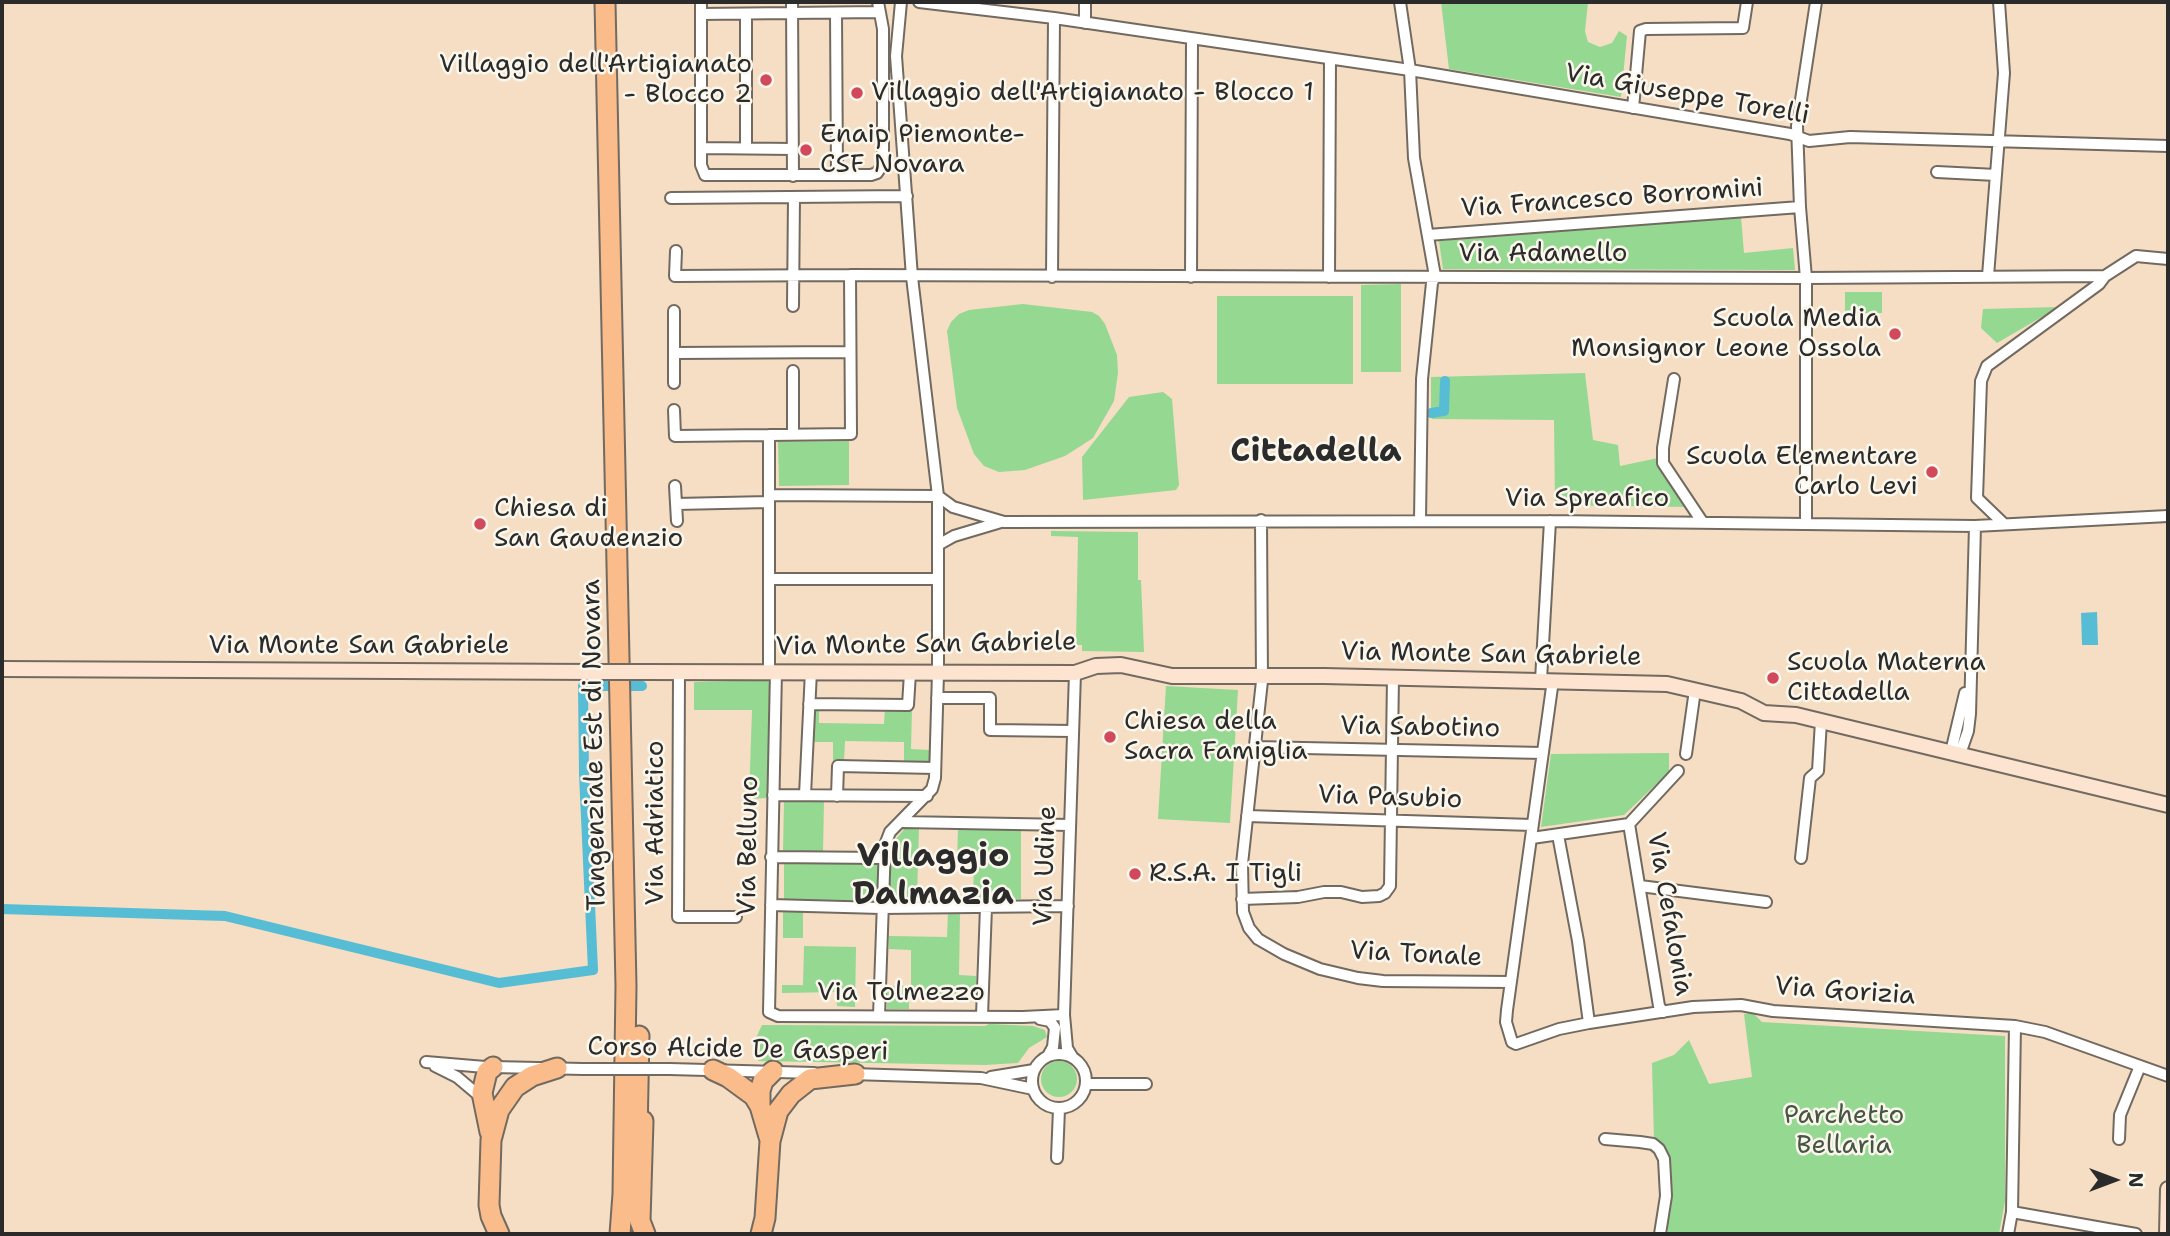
<!DOCTYPE html>
<style>
body{margin:0}
#map{position:relative;width:2170px;height:1236px;overflow:hidden;background:#f5dec3;font-family:"Shantell Sans",sans-serif}
canvas{display:block}
.frame{position:absolute;inset:0;border:4px solid #2b2b2b;pointer-events:none}
.north{position:absolute;left:2079px;top:1145px;width:70px;height:70px;-webkit-text-stroke:5px #fbf7ec;paint-order:stroke;rotate:90deg;font-size:19px;font-weight:700;line-height:28px;text-align:center;color:#2b2b2b}
.north::after{content:'';display:block;margin:auto;width:24px;height:32px;background:#2b2b2b;clip-path:polygon(50% 0,100% 100%,50% 72%,0 100%)}
</style>
<div id="map">
<canvas width="2170" height="1236"></canvas>
<div class="frame"></div>
<div class="north">N</div>
</div>
<script>
const g = document.querySelector('canvas').getContext('2d');
g.lineJoin = 'round';
function fill(path, color) { g.fillStyle = color; g.fill(path, 'evenodd'); }
const poly = rows => new Path2D(rows.map(r => 'M' + r).join(''));
function trace(path, color, width, dash) { g.strokeStyle = color; g.lineWidth = width; g.lineCap = dash ? 'butt' : 'round'; g.setLineDash(dash || []); g.stroke(path); }
function label(font, color, halo, rows, align = 'center') {
  g.font = font + ' "Shantell Sans",sans-serif'; g.lineWidth = 5; g.setLineDash([]); g.textBaseline = 'middle'; g.strokeStyle = halo; g.fillStyle = color; for (const [text, x, y, turn = 0] of rows) {
    g.save(); g.translate(x, y); g.rotate((+turn || 0) * Math.PI / 180); g.textAlign = isNaN(turn) ? turn : align; if (halo) g.strokeText(text, 0, 0); g.fillText(text, 0, 0); g.restore();
  }
}
fill(poly([
 [1441,2,1588,2,1585,31,1588,42,1600,47,1612,43,1619,31,1627,36,1621,97,1449,69],
 [1741,217,1744,253,1793,248,1795,270,1443,269,1439,241],
 [1401,284,1401,372,1361,372,1361,285],
 [1845,292,1882,292,1882,313,1845,313],
 [1217,296,1353,296,1353,384,1217,384],
 [1023,304,1092,312,1099,316,1105,324,1117,355,1118,373,1114,401,1093,438,1065,456,1025,470,999,472,984,466,974,454,957,408,947,331,951,322,959,314,969,310],
 [2059,307,1997,343,1981,328,1983,309],
 [1585,373,1593,440,1618,445,1620,466,1658,458,1663,474,1690,507,1555,505,1554,420,1432,419,1431,416,1442,416,1447,414,1449,390,1441,390,1442,408,1431,410,1431,377],
 [1163,392,1172,399,1179,485,1176,490,1083,500,1082,457,1129,397],
 [849,441,849,485,779,486,778,442],
 [1051,531,1138,532,1138,580,1141,580,1144,652,1082,651,1082,645,1076,645,1078,537,1051,536],
 [767,680,770,683,767,798,749,799,752,710,694,710,694,682],
 [1166,686,1238,690,1230,823,1158,819],
 [811,706,819,706,819,723,884,724,885,707,912,707,911,749,929,750,929,763,904,763,904,742,845,741,844,761,833,761,833,742,810,742],
 [1669,753,1669,772,1624,815,1541,827,1551,754],
 [784,800,824,800,823,852,783,851],
 [906,827,919,827,917,900,889,900,892,849,896,839],
 [958,828,1021,829,1021,899,973,899,974,863,957,863],
 [784,862,879,863,879,903,784,902],
 [783,908,803,908,803,938,783,938],
 [948,912,960,912,959,975,976,976,976,994,909,994,909,1009,887,1009,887,986,911,986,911,950,889,949,889,936,947,937],
 [804,946,856,947,855,1007,837,1006,836,992,782,993,782,985,803,985],
 [1753,1013,1762,1022,2005,1036,2005,1201,1999,1234,1668,1234,1668,1158,1654,1141,1652,1063,1674,1055,1689,1040,1709,1084,1752,1077,1744,1014],
 [989,1024,1033,1026,1045,1030,1047,1037,1029,1048,1018,1063,985,1065,758,1061,756,1038,762,1025,985,1026],
 '1041 1079a18 18 0 1 1 36 0a18 18 0 1 1-36 0Z'
]), '#94d891');
fill(poly([
 [2097,612,2098,645,2082,645,2081,613]
]), '#57bdd4');
trace(poly([
 [1431,413,1444,411,1445,381],
 [2,909,225,916,499,983,593,970,584,774,583,686,642,686]
]), '#57bdd4', 10);
const street = poly([
 [792,2,793,176],
 [919,2,1054,18,1410,70,1790,134,1809,141,1850,137,2168,146],
 [1400,2,1410,70,1414,158,1435,276,1432,283,1422,379,1420,520],
 [701,5,701,165,705,175,871,175,877,173,881,167,883,159,883,29,878,2],
 [836,13,837,175],
 [701,14,879,12],
 [1085,23,1085,2],
 [1633,108,1640,31,1646,29,1743,28,1747,2],
 [702,148,793,149],
 [746,148,746,14],
 [1937,172,1996,175],
 [671,198,907,196],
 [1428,235,1800,207],
 [676,251,675,276,850,275],
 [1988,276,2004,73,1999,2],
 [1052,277,1054,18],
 [1191,277,1192,40],
 [1329,277,1330,59],
 [793,306,794,197],
 [674,311,674,383],
 [674,353,850,352],
 [1674,379,1663,448,1663,463,1703,523],
 [674,410,675,436,769,435],
 [793,434,793,371],
 [675,486,677,521],
 [769,495,938,496],
 [938,496,953,507,1004,522,1550,521,1975,526,2168,516],
 [676,504,769,502],
 [1261,520,1262,681,1242,864,1243,912,1249,928,1258,939,1284,954,1320,969,1358,978,1383,981,1511,982],
 [1806,524,1806,278,1800,207,1797,126,1816,2],
 [2004,524,1977,498,1981,381,1987,366,2099,284,2105,276],
 [938,545,954,536,1001,522],
 [769,579,938,579],
 [769,671,769,435,851,434,850,275,1806,278,2105,276,2136,256,2168,259],
 [776,671,769,1012,778,1016,1023,1017,1064,1015],
 [679,672,678,917,736,917],
 [1541,680,1550,521],
 [1553,680,1507,1010,1506,1022,1512,1042,1516,1044,1559,1029,1589,1023,1693,1007,1741,1005,1773,1011,2015,1026,2045,1032,2168,1076],
 [937,698,990,698,990,730,1073,731],
 [809,704,908,705,910,673],
 [1255,747,1543,753],
 [1951,752,1965,693],
 [1686,754,1695,690],
 [1960,754,1968,731,1970,714,1975,526],
 [773,795,927,796],
 [805,795,811,671],
 [837,796,838,766,935,768],
 [1247,816,1532,825],
 [902,822,1070,825],
 [1629,824,1678,771],
 [1558,835,1578,941,1589,1023],
 [1532,838,1629,824,1659,1006,1663,1012],
 [771,857,883,858],
 [1801,858,1810,778,1818,771,1821,721],
 [1640,886,1766,902],
 [1242,899,1298,897,1324,892,1341,892,1362,897,1379,896,1385,893,1390,886,1393,677],
 [771,905,881,908,1068,906],
 [879,1016,885,845,890,832,932,789,935,778,938,673,938,496,912,277,896,56,901,2],
 [982,1016,986,907],
 [1040,1019,1050,1021,1055,1028,1053,1047,1048,1056],
 '1032 1081a27 27 0 1 1 54 0a27 27 0 1 1-54 0Z',
 [1073,1058,1067,1048,1064,1015,1075,673],
 [426,1062,485,1067],
 [435,1066,457,1077,476,1093],
 [493,1067,583,1069],
 [670,1069,814,1073],
 [852,1074,981,1078,1033,1089],
 [991,1077,1034,1070],
 [1086,1084,1146,1084],
 [1605,1139,1640,1142,1653,1144,1659,1149,1664,1159,1666,1196,1660,1234],
 [2119,1139,2120,1115,2140,1066],
 [1057,1158,1059,1109],
 [2012,1212,2136,1234],
 [2008,1234,2012,1212,2015,1026]
]);
const secondary = poly([
 [2,669,595,672],
 [643,672,1075,673,1096,666,1121,665,1172,676,1324,676,1667,684,1741,701,1764,713,1796,715,2168,805],
 [2167,1234,2168,1189]
]);
const highway = poly([
 [605,2,626,986,623,1194,620,1234],
 [713,1070,728,1077,754,1096,760,1106,770,1140],
 [760,1106,760,1091,763,1081,773,1071],
 [643,1121,640,1221,645,1234],
 [490,1132,482,1093,487,1072,493,1067],
 [637,1135,639,1036],
 [499,1234,491,1216,489,1205,491,1140,499,1110,515,1087,532,1076,557,1068],
 [761,1234,765,1218,770,1141,778,1111,791,1094,810,1079,855,1074]
]);
trace(street, '#726a60', 14);
trace(secondary, '#726a60', 18);
trace(highway, '#726a60', 23);
trace(street, '#fff', 10);
trace(secondary, '#fde4d0', 14);
trace(highway, '#f9bc8a', 19);
const streetBridge = poly([
 [583,1069,670,1069]
]);
const secondaryBridge = poly([
 [595,672,643,672]
]);
trace(streetBridge, '#726a60', 14, []);
trace(secondaryBridge, '#726a60', 18, []);
trace(streetBridge, '#fff', 10);
trace(secondaryBridge, '#fde4d0', 14);
for (const [x, y, r, color] of [
 [766,80,7,"#d1495b"],
 [857,93,7,"#d1495b"],
 [806,150,7,"#d1495b"],
 [1895,334,7,"#d1495b"],
 [1932,472,7,"#d1495b"],
 [480,524,7,"#d1495b"],
 [1773,678,7,"#d1495b"],
 [1110,737,7,"#d1495b"],
 [1135,874,7,"#d1495b"]
]) { const dot = new Path2D(); dot.arc(x, y, r, 0, 2 * Math.PI); g.fillStyle = color; g.fill(dot); trace(dot, '#fbf7ec', 2.5); }
label('26px', '#2b2b2b', '#fbf7ec', [
 ["Villaggio dell'Artigianato",752,65,"right"],
 ["- Blocco 2",752,95,"right"],
 ["Villaggio dell'Artigianato - Blocco 1",871,93],
 ["Enaip Piemonte-",820,135],
 ["CSF Novara",820,165],
 ["Scuola Media",1881,319,"right"],
 ["Monsignor Leone Ossola",1881,349,"right"],
 ["Scuola Elementare",1918,457,"right"],
 ["Carlo Levi",1918,487,"right"],
 ["Chiesa di",494,509],
 ["San Gaudenzio",494,539],
 ["Scuola Materna",1787,663],
 ["Cittadella",1787,693],
 ["Chiesa della",1124,722],
 ["Sacra Famiglia",1124,752],
 ["R.S.A. I Tigli",1149,874]
], 'left');
label('26px', '#2b2b2b', '#fbf7ec', [
 ["Via Giuseppe Torelli",1687,95,10],
 ["Via Francesco Borromini",1612,199,-4],
 ["Via Adamello",1543,254],
 ["Via Spreafico",1587,499],
 ["Via Monte San Gabriele",926,645,-1],
 ["Via Monte San Gabriele",359,646],
 ["Via Monte San Gabriele",1491,655,1],
 ["Via Sabotino",1420,728,1],
 ["Tangenziale Est di Novara",595,745,-91],
 ["Via Pasubio",1390,798,2],
 ["Via Adriatico",656,823,-90],
 ["Via Belluno",749,846,-89],
 ["Via Udine",1046,866,-88],
 ["Via Cefalonia",1669,914,80],
 ["Via Tonale",1416,955,3],
 ["Via Gorizia",1845,992,4],
 ["Via Tolmezzo",901,993],
 ["Corso Alcide De Gasperi",738,1050,1]
]);
label('26px', '#455644', '#fbf7ec', [
 ["Parchetto",1844,1116],
 ["Bellaria",1844,1146]
]);
label('bold 33px', '#2b2b2b', '#fbf7ec', [
 ["Cittadella",1316,452],
 ["Villaggio",933,857],
 ["Dalmazia",933,895]
]);
</script>
